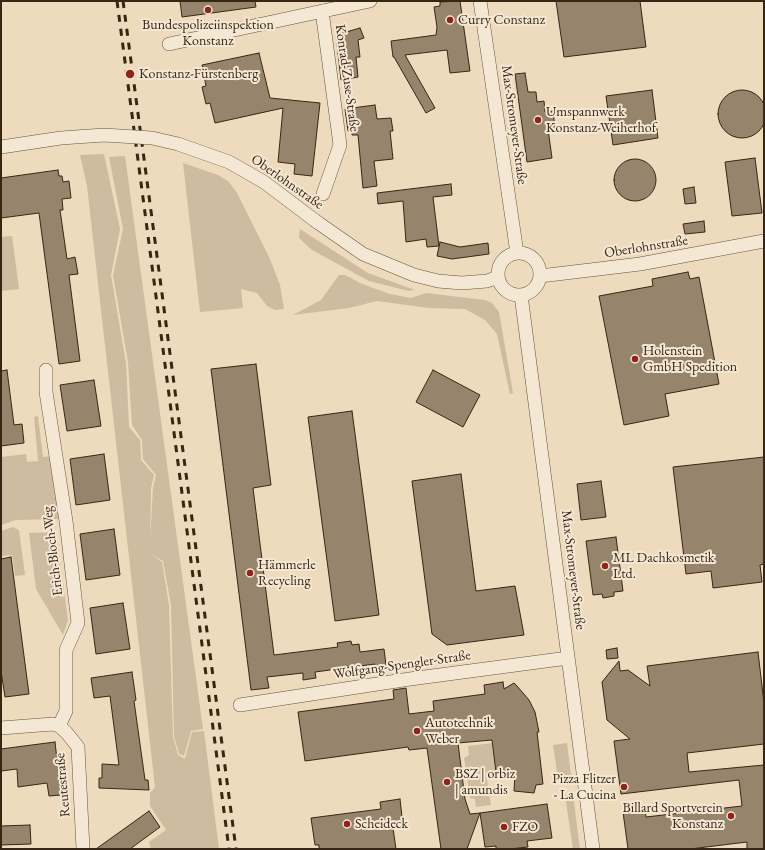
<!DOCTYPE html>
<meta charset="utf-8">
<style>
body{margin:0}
#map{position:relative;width:765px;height:850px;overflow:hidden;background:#eedabc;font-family:"EB Garamond",serif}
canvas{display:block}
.frame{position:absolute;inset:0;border:2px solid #382615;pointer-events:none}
</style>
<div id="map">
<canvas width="765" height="850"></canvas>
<div class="frame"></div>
</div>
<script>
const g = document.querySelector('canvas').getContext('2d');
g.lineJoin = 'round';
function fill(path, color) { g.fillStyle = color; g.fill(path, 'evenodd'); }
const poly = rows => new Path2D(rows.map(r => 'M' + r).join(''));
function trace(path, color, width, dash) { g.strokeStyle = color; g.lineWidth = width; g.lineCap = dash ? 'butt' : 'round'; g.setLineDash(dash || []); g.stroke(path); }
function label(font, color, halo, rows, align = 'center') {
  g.font = font + ' "EB Garamond",serif'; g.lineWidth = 4; g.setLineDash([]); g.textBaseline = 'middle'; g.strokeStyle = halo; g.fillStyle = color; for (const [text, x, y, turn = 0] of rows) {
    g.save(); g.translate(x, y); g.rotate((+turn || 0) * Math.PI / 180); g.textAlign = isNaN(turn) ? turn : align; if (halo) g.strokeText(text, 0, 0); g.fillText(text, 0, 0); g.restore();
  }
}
fill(poly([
 [104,154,120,229,111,275,126,363,129,427,140,440,141,460,154,475,151,488,150,539,153,488,156,475,143,459,142,440,132,425,128,362,113,275,123,229,109,157,125,156,203,729,191,731,184,756,179,754,174,736,171,605,163,561,150,553,162,562,169,605,173,737,178,755,185,759,192,732,204,731,219,849,151,849,149,842,166,830,150,806,150,793,155,787,87,186,80,155],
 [183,163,218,175,229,182,237,193,270,259,280,285,284,309,275,310,267,306,257,293,241,289,243,308,200,312],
 [300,229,368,273,415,290,409,291,369,281,312,250,299,238],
 [12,236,19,289,1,291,1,237],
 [339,275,345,275,362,284,390,294,411,298,426,293,485,300,492,303,499,312,513,393,510,394,497,334,485,320,465,309,429,308,377,301,349,308,293,315,321,300],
 [38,416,43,457,51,456,59,519,16,520,1,525,1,457,26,454,27,462,38,461,34,417],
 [13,527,19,530,25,575,15,576,12,555,1,556,1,531],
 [56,532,68,620,63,635,36,589,29,533],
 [492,743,496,772,486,774,491,805,476,807,475,799,470,798,464,758,469,755,468,746],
 [567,743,572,783,559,785,553,745],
 [565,795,573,795,580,849,573,849]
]), '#cfbba0');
const building = poly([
 [180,1,255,1,256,7,182,17,180,1],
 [460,1,470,71,450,73,447,50,405,55,435,108,426,113,394,57,393,57,391,41,436,35,437,27,434,7,440,6,440,2,460,1],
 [556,1,640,1,646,47,564,57,556,1],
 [360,28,364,38,358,40,360,57,356,57,358,77,341,80,336,35,360,28],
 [259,53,270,98,320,103,312,176,294,174,295,164,278,162,283,108,215,123,210,103,206,104,202,87,206,86,202,65,259,53],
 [525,73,528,92,536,92,537,102,544,101,545,112,553,111,555,128,548,129,552,158,527,162,515,74,525,73],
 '718 114a24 24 0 1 1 48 0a24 24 0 1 1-48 0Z',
 [652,90,658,138,613,145,606,96,652,90],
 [375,105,377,119,391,118,393,131,390,131,393,159,374,161,377,186,363,188,358,135,352,135,352,130,348,131,345,109,375,105],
 [755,158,762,213,732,216,725,162,755,158],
 '614 180a21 21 0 1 1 42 0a21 21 0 1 1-42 0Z',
 [58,170,59,176,62,176,63,182,69,181,71,198,62,199,63,210,60,210,67,259,75,257,78,274,69,275,80,361,59,364,39,213,1,218,1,178,58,170],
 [451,184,452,195,433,197,439,246,427,247,426,239,406,242,403,201,378,204,377,193,451,184],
 [694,187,696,203,685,204,683,189,694,187],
 [704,221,705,232,685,234,683,224,704,221],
 [440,242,460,247,488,243,489,254,452,259,437,256,440,242],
 [688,272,690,279,699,277,719,384,665,394,669,416,624,425,599,296,653,286,652,279,688,272],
 [256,364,271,485,253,488,274,655,338,647,337,643,351,641,352,645,359,644,360,652,384,649,386,665,375,667,375,664,315,672,316,678,303,680,303,673,267,677,269,688,251,690,211,369,256,364],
 [7,370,14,425,22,424,24,443,1,446,1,371,7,370],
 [433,370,480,395,463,427,416,402,433,370],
 [94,380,101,426,67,431,60,385,94,380],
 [352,411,379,615,335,621,308,417,352,411],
 [104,454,110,500,76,505,70,459,104,454],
 [764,457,764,564,760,565,762,582,713,588,711,571,686,574,673,467,764,457],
 [461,474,476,591,515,586,524,635,447,645,432,634,412,481,461,474],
 [601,481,606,517,581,520,577,484,601,481],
 [114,529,120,575,86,580,80,534,114,529],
 [616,537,623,591,614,592,614,596,603,598,602,594,593,595,586,541,616,537],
 [11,557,29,694,5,697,1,671,1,559,11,557],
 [123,603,130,649,96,654,90,608,123,603],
 [617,648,618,658,607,659,606,650,617,648],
 [758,652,764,703,764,744,687,753,689,772,764,765,764,849,747,849,747,842,690,849,628,849,623,812,645,809,646,817,742,806,739,780,621,794,614,741,630,739,607,720,602,682,619,661,620,671,628,670,650,686,647,666,758,652],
 [132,672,136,700,134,701,145,780,148,780,149,790,99,788,99,778,102,778,102,764,119,765,110,696,94,698,91,678,132,672],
 [503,682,504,689,514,683,517,686,529,700,535,712,539,732,537,732,543,784,536,785,534,793,514,791,515,774,512,774,511,770,496,772,492,740,458,743,465,799,470,814,480,813,467,849,441,849,427,748,409,750,408,747,305,761,298,712,394,699,393,690,406,688,409,714,434,711,433,701,485,694,484,685,503,682],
 [55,742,61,795,49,796,47,783,18,787,17,769,1,771,1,749,55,742],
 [400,799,403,826,393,828,396,849,319,849,319,845,315,845,311,818,381,809,380,802,400,799],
 [547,804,552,838,527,841,528,847,510,849,496,849,496,846,485,847,480,813,547,804],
 [149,811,160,827,130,849,96,849,149,811],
 [30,825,31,844,1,845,1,826,30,825]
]);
fill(building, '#97846c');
trace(building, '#382615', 1);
const street = poly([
 [480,1,517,253],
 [322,11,340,145,323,194],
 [169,44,370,1],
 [317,222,363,254,414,275,438,281,462,283,487,281,498,277],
 '498 274a21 21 0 1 1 42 0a21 21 0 1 1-42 0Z',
 [540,276,640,264,764,241],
 [521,295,593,849],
 [46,370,46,392,66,521,78,623,66,650,66,711,59,726],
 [240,705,410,679,568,658],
 [1,728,53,724,59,726,66,732,78,747,83,849]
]);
trace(street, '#66533f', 14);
trace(street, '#f4e7d3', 13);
trace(poly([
 [117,1,229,849],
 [123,1,236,849]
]), '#382615', 3, [7, 7]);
const streetBridge = poly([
 [1,147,61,138,104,135,152,138,178,144,229,162,264,182,317,222]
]);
trace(streetBridge, '#66533f', 14, []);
trace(streetBridge, '#f4e7d3', 13);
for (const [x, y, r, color] of [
 [208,10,4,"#8f2418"],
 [450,20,4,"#8f2418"],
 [130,74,5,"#8f2418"],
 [538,120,4,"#8f2418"],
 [635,359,4,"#8f2418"],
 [605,566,4,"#8f2418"],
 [250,573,4,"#8f2418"],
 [417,731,4,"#8f2418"],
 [447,782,4,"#8f2418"],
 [624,787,4,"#8f2418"],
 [731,816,4,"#8f2418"],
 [347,824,4,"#8f2418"],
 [504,827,4,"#8f2418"]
]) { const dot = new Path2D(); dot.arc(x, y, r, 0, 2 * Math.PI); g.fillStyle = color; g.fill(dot); trace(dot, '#f4e7d3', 1.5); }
label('14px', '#382615', '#f4e7d3', [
 ["Curry Constanz",458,20],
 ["Bundespolizeiinspektion",208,25,"center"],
 ["Konstanz",208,41,"center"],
 ["Konstanz-Fürstenberg",139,74],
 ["Umspannwerk",546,112],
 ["Konstanz-Weiherhof",546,128],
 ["Holenstein",643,351],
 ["GmbH Spedition",643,367],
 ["ML Dachkosmetik",613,558],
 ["Ltd.",613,574],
 ["Hämmerle",258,565],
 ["Recycling",258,581],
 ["Autotechnik",425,723],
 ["Weber",425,739],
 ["BSZ | orbiz",455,774],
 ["| amundis",455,790],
 ["Pizza Flitzer",616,779,"right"],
 ["- La Cucina",616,795,"right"],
 ["Billard Sportverein",723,808,"right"],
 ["Konstanz",723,824,"right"],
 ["Scheideck",355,824],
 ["FZO",512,827]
], 'left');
label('14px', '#382615', '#f4e7d3', [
 ["Konrad-Zuse-Straße",347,78,82],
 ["Max-Stromeyer-Straße",514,125,82],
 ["Oberlohnstraße",287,182,35],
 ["Oberlohnstraße",646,247,-9],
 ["Erich-Bloch-Weg",53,551,-97],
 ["Max-Stromeyer-Straße",573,570,83],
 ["Wolfgang-Spengler-Straße",402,665,-8],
 ["Reutestraße",63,785,-95]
]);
</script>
